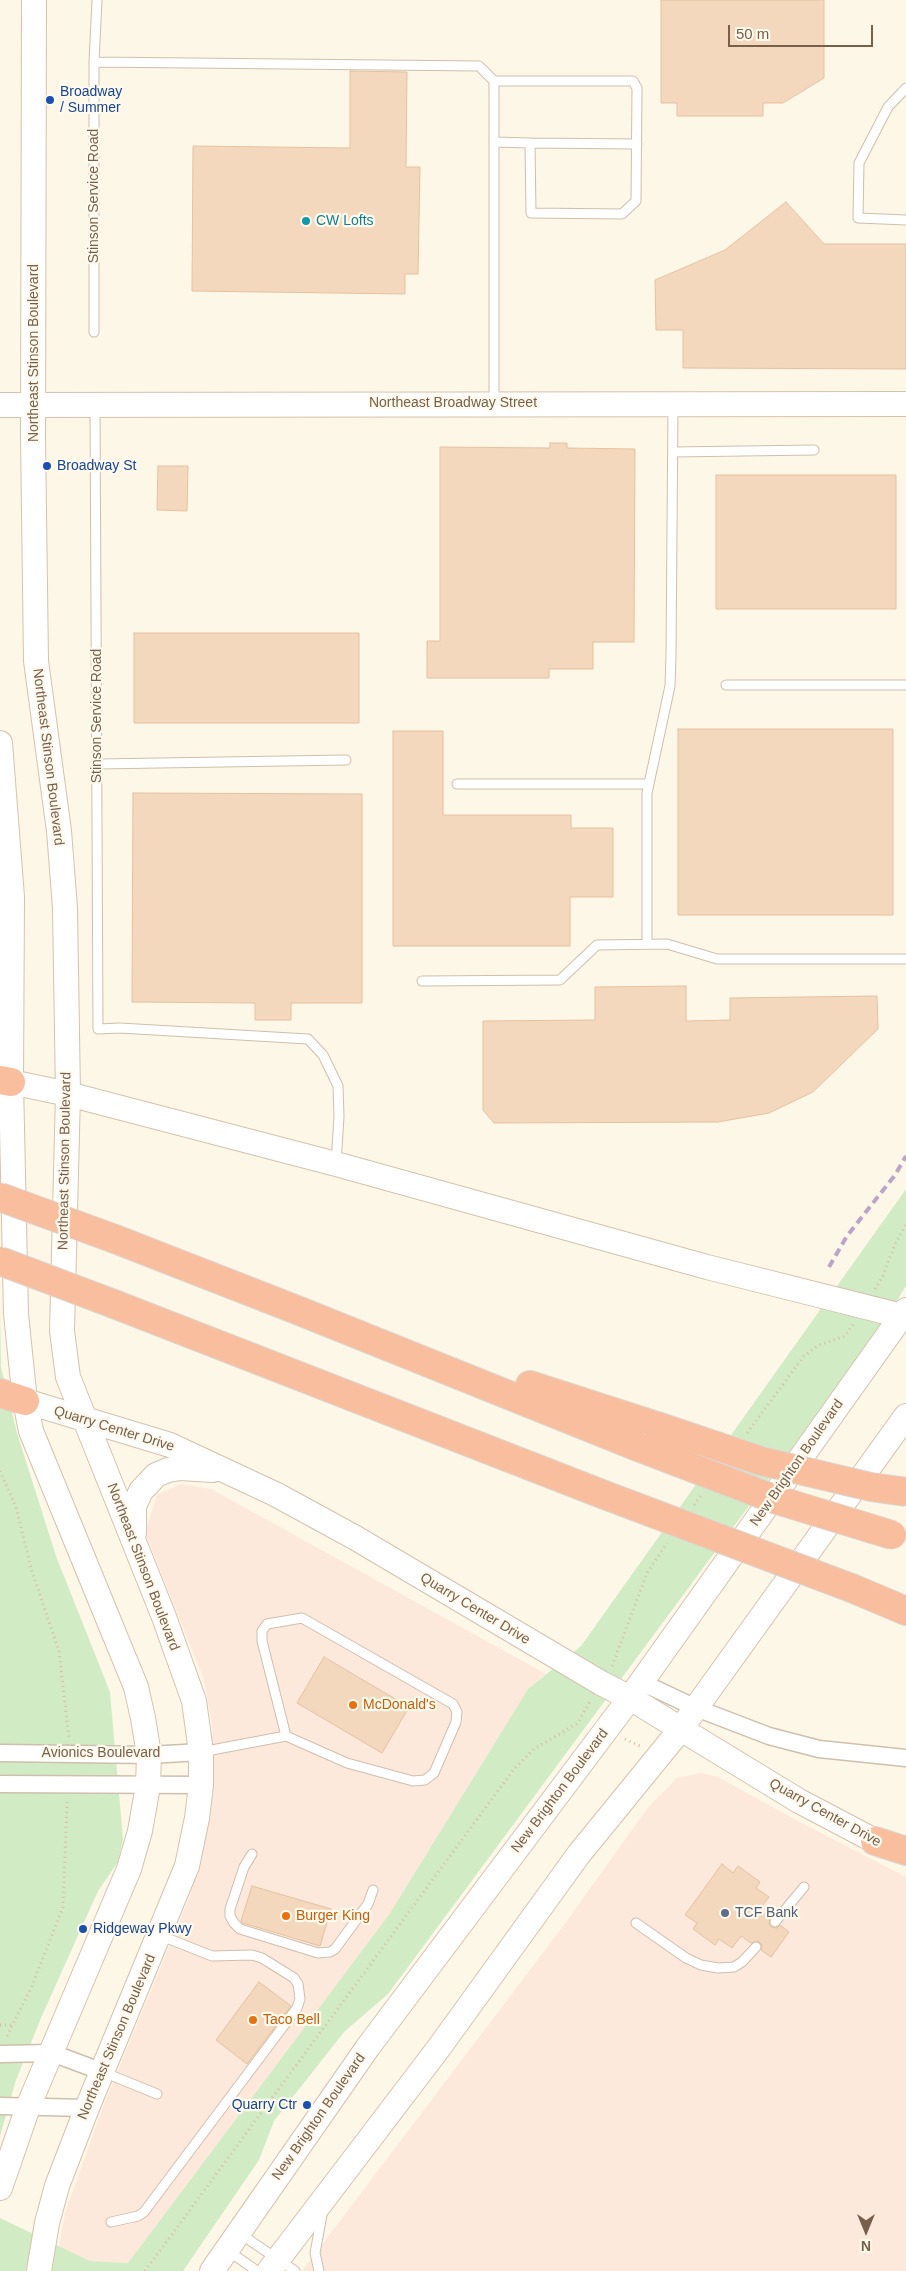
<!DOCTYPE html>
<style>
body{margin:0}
#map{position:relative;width:906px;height:2271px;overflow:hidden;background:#fdf7e7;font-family:Arial,sans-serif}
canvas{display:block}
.north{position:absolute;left:841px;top:2206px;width:50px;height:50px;-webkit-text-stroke:4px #fffaee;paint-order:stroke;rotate:180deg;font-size:14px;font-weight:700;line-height:20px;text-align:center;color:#785f4a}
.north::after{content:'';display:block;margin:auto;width:18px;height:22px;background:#785f4a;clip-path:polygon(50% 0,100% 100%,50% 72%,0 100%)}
.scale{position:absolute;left:728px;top:25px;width:145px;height:22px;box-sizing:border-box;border:2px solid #785f4a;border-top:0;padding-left:6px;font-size:15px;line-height:18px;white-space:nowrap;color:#785f4a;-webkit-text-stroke:4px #fffaee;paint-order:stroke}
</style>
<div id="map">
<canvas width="906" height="2271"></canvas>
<div class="north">N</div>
<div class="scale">50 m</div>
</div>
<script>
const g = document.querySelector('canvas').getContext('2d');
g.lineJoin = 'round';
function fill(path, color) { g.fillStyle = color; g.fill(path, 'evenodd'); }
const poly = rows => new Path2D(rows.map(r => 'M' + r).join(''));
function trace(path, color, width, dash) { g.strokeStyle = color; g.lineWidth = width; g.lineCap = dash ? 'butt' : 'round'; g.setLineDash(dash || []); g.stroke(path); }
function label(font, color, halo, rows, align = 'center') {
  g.font = font + ' Arial,sans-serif'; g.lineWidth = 4.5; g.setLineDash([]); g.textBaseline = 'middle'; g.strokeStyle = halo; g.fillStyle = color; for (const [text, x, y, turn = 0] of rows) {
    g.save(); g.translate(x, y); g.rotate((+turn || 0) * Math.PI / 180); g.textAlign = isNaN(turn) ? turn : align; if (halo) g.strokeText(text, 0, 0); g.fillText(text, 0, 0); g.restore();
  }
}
fill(poly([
 [181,1484,211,1489,546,1674,528,1689,390,1913,128,2263,90,2261,59,2247,65,2213,104,2104,190,1896,204,1845,212,1790,212,1725,204,1680,145,1533,157,1495],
 [702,1773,718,1777,798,1821,906,1877,906,2271,302,2271,561,1929,647,1809,677,1778]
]), '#fde9db');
fill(poly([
 [906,1189,906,1286,874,1337,388,1994,344,2032,274,2121,259,2160,183,2271,0,2271,0,2218,90,2261,128,2263,390,1913,528,1689,581,1646],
 [0,1300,1,1367,17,1433,56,1556,110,1692,123,1839,118,1862,98,1891,41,2018,16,2080,0,2136]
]), '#d1ecc5');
const building = poly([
 [661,0,824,0,824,78,783,103,763,103,763,116,677,116,677,103,661,103,661,0],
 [350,71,407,72,406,167,420,167,418,274,405,274,405,294,192,291,193,146,350,148,350,71],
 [786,202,824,244,906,244,906,369,683,368,683,330,656,330,655,280,725,250,786,202],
 [550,443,567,443,567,448,635,449,634,642,593,642,593,669,549,669,549,678,427,678,427,641,440,641,440,447,550,448,550,443],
 [158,466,188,466,187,511,157,510,158,466],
 [716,475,896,475,896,609,716,609,716,475],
 [134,633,359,633,359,723,134,723,134,633],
 [678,729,893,729,893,915,678,915,678,729],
 [393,731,443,731,443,815,571,815,571,828,613,828,613,897,570,897,570,946,393,946,393,731],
 [133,793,362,794,362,1003,291,1003,291,1020,255,1020,255,1003,132,1002,133,793],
 [686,986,686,1021,730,1020,730,998,877,996,878,1029,813,1092,769,1113,718,1122,494,1123,483,1110,483,1021,595,1020,595,987,686,986],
 [324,1657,409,1707,382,1753,297,1703,324,1657],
 [722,1864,733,1873,738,1866,760,1882,756,1888,769,1897,759,1910,770,1918,769,1924,771,1927,777,1928,780,1925,789,1932,771,1957,761,1950,762,1945,758,1941,751,1943,741,1936,732,1948,719,1939,715,1945,693,1929,697,1923,685,1915,722,1864],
 [252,1886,331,1909,320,1946,243,1923,241,1921,252,1886],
 [259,1982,291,2006,247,2064,216,2040,259,1982]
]);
fill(building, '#f3d8be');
trace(building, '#e6c19e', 1);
const lane = poly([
 [94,62,479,66,494,81,494,403],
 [494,81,633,81,637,88,636,201,622,214,531,213,530,143,494,142],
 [906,88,888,107,859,163,858,218,906,220],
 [530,143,637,144],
 [94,332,94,62,97,0],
 [95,405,98,1029,120,1028,308,1039,323,1055,338,1086,339,1117,336,1164],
 [673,452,814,450],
 [726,685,906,685],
 [98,764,346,760],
 [457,784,649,784],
 [647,944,647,793,670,686,671,655,673,404],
 [422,981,560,980,597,945,667,944,717,959,906,959],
 [201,1752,286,1736,347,1763,413,1781,425,1780,434,1773,456,1722,457,1712,453,1704,302,1618,267,1624,262,1631,262,1641,286,1736],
 [252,1854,244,1867,230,1909,230,1916,234,1923,240,1929,318,1953,330,1952,335,1949,368,1904,373,1890],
 [775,1922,804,1887],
 [636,1923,686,1958,701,1965,718,1968,734,1967,742,1962,756,1947],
 [103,2072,157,2094],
 [111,2222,138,2216,144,2212,297,2008,300,1999,298,1984,294,1978,262,1958,252,1955,212,1956,159,1935],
 [239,2233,295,2271],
 [227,2250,257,2271],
 [319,2271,315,2253,322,2215]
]);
const street = poly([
 [641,1682,696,1708,769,1736,819,1749,906,1758],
 [0,1753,149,1755,201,1752],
 [0,1784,201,1785],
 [0,2054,52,2053,103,2072],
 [0,2106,87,2108]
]);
const secondary = poly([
 [34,0,33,437,36,661,59,831,65,908,68,1094,62,1331,68,1377,164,1617,194,1701,201,1752,201,1785,197,1818,187,1866,87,2108,57,2186,47,2223,39,2271],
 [0,405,906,404],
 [0,743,12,897,11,1082,16,1314,25,1401,31,1431,136,1687,143,1718,149,1755,148,1786,140,1831,129,1869,28,2107,0,2188],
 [11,1082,68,1094,336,1164,707,1267,906,1317],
 [25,1401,170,1445,275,1494,354,1537,601,1683,630,1698,799,1801,875,1841],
 [134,1533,134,1506,141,1491,156,1475,168,1470,181,1468,213,1470],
 [212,2271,368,2047,630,1698,906,1310],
 [269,2271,438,2049,579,1854,680,1730,906,1416]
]);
const highway = poly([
 [0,1080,11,1082],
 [115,1239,297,1310,638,1447],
 [114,1304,602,1494],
 [530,1385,657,1426],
 [0,1393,25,1401],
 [854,1589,906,1611],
 [875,1841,906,1851]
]);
trace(lane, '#cfbfac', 11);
trace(street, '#cfbfac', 19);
trace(secondary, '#d5c2ac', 26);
trace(highway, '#dcd5d0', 30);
trace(poly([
 [875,1289,882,1278,896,1242,906,1225],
 [747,1433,804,1356,817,1346,845,1336,853,1324],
 [0,1471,16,1507,31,1568,59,1651,69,1738],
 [694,1505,702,1494],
 [612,1666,647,1573,667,1543],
 [625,1739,640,1746],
 [0,2025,12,2025],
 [7,2036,31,1988,63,1907,67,1802],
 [145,2271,514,1769,534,1749,578,1723,590,1701]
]), '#d9bca1', 3, [1, 4]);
trace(lane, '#fff', 9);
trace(street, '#fff', 16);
trace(secondary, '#fff', 24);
trace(highway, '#f8be9d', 28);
trace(poly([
 [829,1267,847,1236,895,1175,906,1156]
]), '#bba4c8', 4, [8, 5]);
const highwayBridge = poly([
 [0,1197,115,1239],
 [0,1261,114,1304],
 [657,1426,761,1461,871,1487,906,1492],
 [638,1447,774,1499,892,1535],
 [602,1494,854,1589]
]);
trace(highwayBridge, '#dcd5d0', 30, []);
trace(highwayBridge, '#f8be9d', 28);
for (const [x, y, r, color] of [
 [50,100,5,"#1a4fb4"],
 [306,221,5,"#0f9aa8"],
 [47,466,5,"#1a4fb4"],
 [353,1705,5,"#e8710a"],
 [725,1913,5,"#5c6f8a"],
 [286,1916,5,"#e8710a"],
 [83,1929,5,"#1a4fb4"],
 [253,2020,5,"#e8710a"],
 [307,2105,5,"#1a4fb4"]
]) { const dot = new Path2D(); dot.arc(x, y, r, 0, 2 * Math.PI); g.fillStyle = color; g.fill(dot); trace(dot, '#fffaee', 2); }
label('14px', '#164399', '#fffaee', [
 ["Broadway",60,92],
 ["/ Summer",60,108],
 ["Broadway St",57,466],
 ["Ridgeway Pkwy",93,1929],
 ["Quarry Ctr",297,2105,"right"]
], 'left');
label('14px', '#785f4a', '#fffaee', [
 ["Stinson Service Road",94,196,-90],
 ["Northeast Stinson Boulevard",34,353,-90],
 ["Northeast Broadway Street",453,403],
 ["Stinson Service Road",97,716,-90],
 ["Northeast Stinson Boulevard",48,757,83],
 ["Northeast Stinson Boulevard",65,1161,-89],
 ["Quarry Center Drive",114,1429,17],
 ["New Brighton Boulevard",797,1463,-55],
 ["Northeast Stinson Boulevard",143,1567,69],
 ["Quarry Center Drive",475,1609,31],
 ["Avionics Boulevard",101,1753],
 ["New Brighton Boulevard",560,1791,-53],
 ["Quarry Center Drive",825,1813,29],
 ["Northeast Stinson Boulevard",117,2037,-67],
 ["New Brighton Boulevard",319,2117,-55]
]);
label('14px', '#0d838f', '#fffaee', [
 ["CW Lofts",316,221]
], 'left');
label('14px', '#c56008', '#fffaee', [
 ["McDonald's",363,1705],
 ["Burger King",296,1916],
 ["Taco Bell",263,2020]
], 'left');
label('14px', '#4e5e75', '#fffaee', [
 ["TCF Bank",735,1913]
], 'left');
</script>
